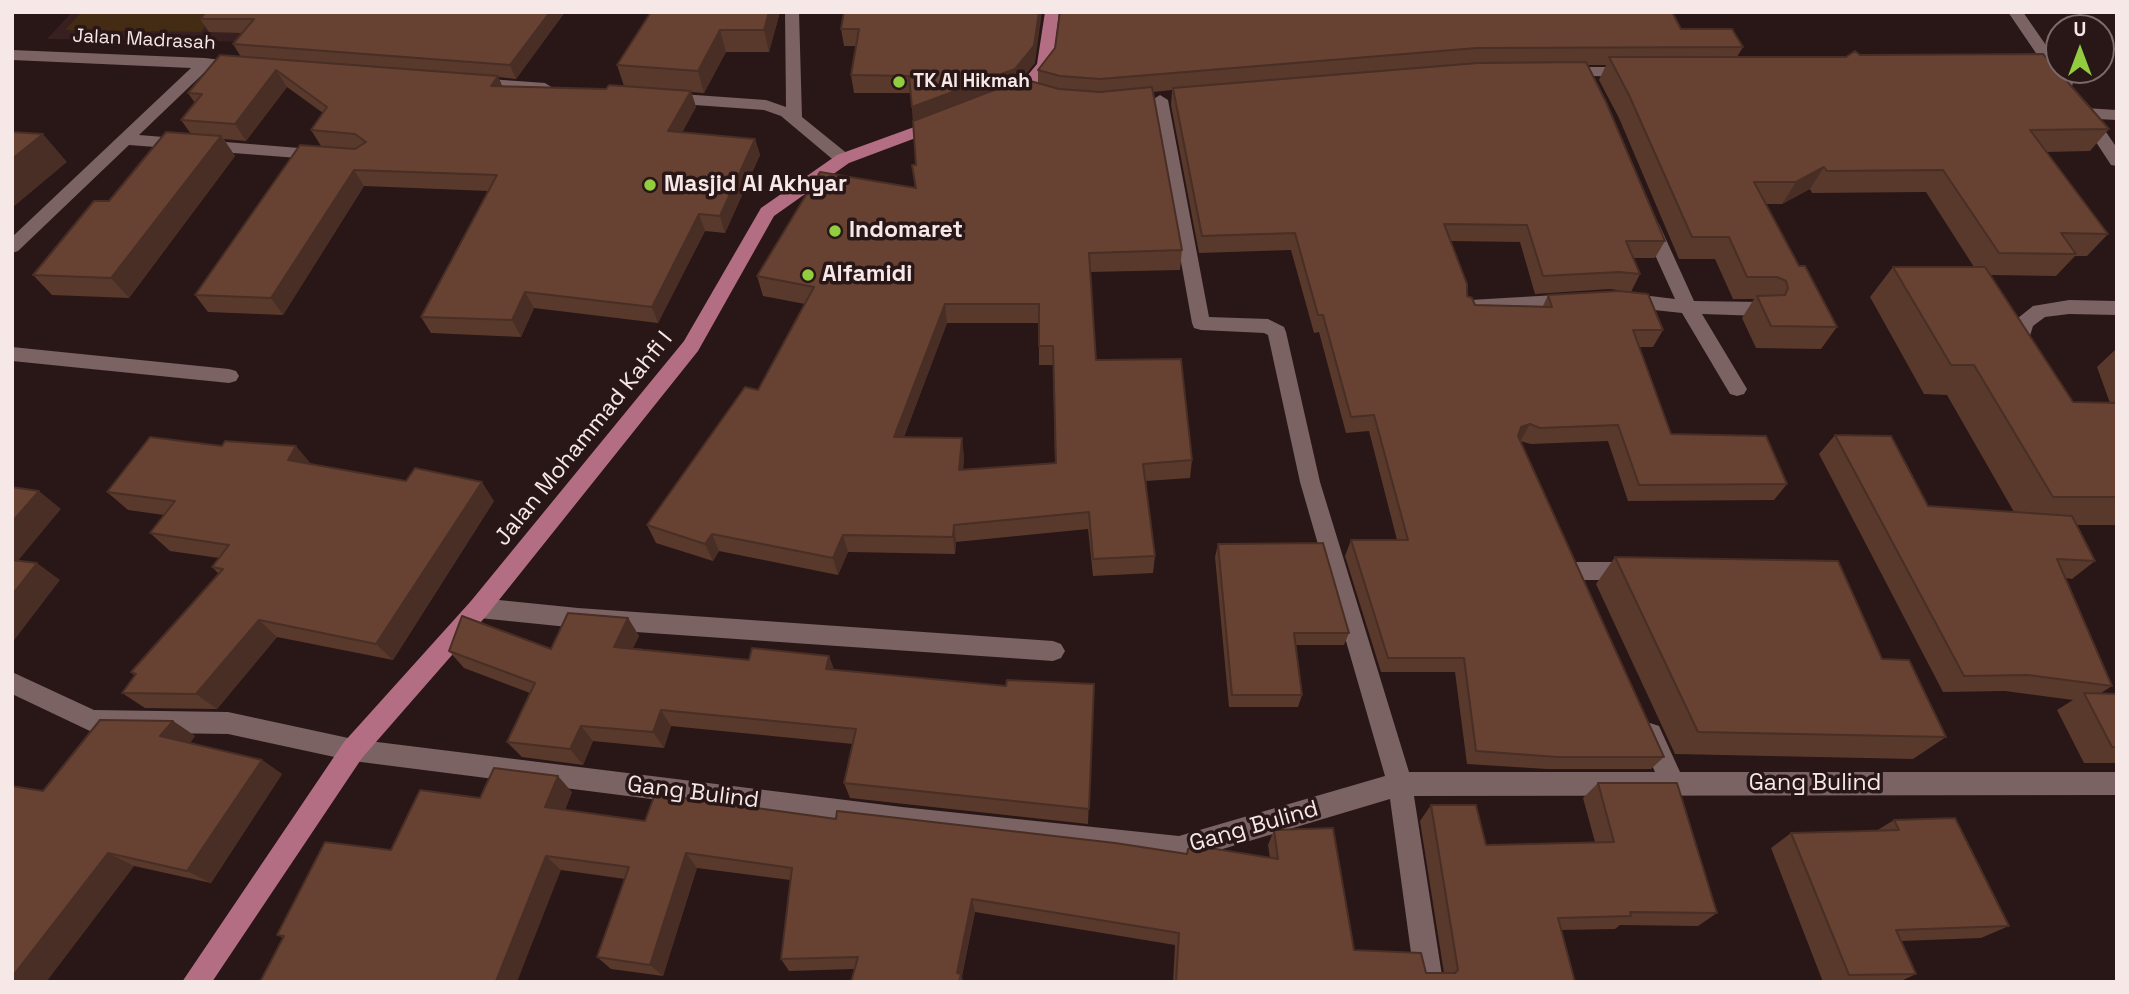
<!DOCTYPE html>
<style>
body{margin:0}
#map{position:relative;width:2129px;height:994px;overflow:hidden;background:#291616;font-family:"Space Grotesk",sans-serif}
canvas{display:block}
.frame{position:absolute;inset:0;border:14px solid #f5e8e7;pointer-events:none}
.north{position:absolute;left:2045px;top:14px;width:70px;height:70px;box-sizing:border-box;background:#291616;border:2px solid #7b6a6a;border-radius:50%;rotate:0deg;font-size:19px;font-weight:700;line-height:28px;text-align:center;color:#f5e8e7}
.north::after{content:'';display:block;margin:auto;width:24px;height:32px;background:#92cd3f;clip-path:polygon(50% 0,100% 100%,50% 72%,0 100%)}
</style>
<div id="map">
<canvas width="2129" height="994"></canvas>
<div class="frame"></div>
<div class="north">U</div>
</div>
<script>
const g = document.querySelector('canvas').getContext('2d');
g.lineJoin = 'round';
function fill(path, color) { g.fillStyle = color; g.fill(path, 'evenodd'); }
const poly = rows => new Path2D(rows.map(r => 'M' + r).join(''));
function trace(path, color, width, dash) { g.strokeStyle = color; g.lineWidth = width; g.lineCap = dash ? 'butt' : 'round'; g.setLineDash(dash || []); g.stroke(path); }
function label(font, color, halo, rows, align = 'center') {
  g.font = font + ' "Space Grotesk",sans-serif'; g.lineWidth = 7; g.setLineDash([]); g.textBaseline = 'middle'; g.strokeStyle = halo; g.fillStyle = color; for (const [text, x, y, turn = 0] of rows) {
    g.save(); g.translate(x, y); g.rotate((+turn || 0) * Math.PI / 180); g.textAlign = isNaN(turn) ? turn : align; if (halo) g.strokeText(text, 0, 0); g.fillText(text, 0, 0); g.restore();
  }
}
fill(poly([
 [72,12,291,12,270,42,47,39]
]), '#392020');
fill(poly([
 [82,12,217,12,201,32,65,30]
]), '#442b13');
fill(poly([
 [785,12,799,12,802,117,849,155,851,159,849,163,837,163,781,116,764,110,667,103,659,98,667,93,766,100,786,107,785,12],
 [2008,12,2023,12,2059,64,2059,70,2063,70,2073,84,2071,87,2059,87,2008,12],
 [12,50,205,58,246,63,249,66,246,69,241,71,208,69,139,135,324,150,332,155,324,160,129,145,18,251,12,253,12,237,191,68,12,60,12,50],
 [1561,67,1631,67,1639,72,1631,77,1556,75,1553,72,1561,67],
 [475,78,545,83,553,88,545,93,469,86,467,83,469,80,475,78],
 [1160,95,1168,100,1209,317,1268,319,1284,327,1286,332,1320,482,1409,772,1655,772,1638,734,1641,726,1650,723,1659,726,1680,772,2115,772,2117,795,1414,796,1443,982,1415,982,1390,799,1179,862,902,831,353,761,228,734,92,732,12,694,12,672,94,710,228,712,353,739,902,807,1179,836,1385,776,1300,482,1268,335,1264,333,1201,330,1194,328,1192,323,1152,100,1160,95],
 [2085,108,2117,110,2117,120,2097,119,2117,148,2117,166,2111,165,2077,113,2085,108],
 [1650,218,1659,224,1694,301,1762,302,1769,304,1771,309,1769,314,1762,316,1702,314,1747,389,1744,394,1737,396,1730,394,1682,313,1626,307,1619,305,1617,300,1619,295,1626,293,1675,299,1641,224,1650,218],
 [1573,294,1580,296,1582,301,1580,306,1573,308,1470,314,1463,312,1461,307,1463,302,1470,300,1573,294],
 [2069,300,2117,301,2117,315,2069,314,2045,317,2033,326,2030,336,2037,352,2034,357,2020,357,2012,336,2018,318,2033,306,2069,300],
 [12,347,229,369,236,371,239,376,236,381,229,383,12,361,12,347],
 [1576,562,1634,562,1642,564,1645,571,1642,578,1634,580,1576,580,1568,578,1565,571,1568,564,1576,562],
 [479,598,578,608,1053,641,1061,644,1065,651,1061,658,1053,661,578,628,479,618,471,615,468,608,471,601,479,598]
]), '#7a6362');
fill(poly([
 [1045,12,1059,12,1053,65,1029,94,1009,102,1003,100,1001,97,1003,94,1017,88,1037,64,1045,12],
 [939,118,945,119,947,123,945,127,849,163,774,216,698,351,487,615,362,758,212,982,182,982,344,742,471,601,684,341,761,208,837,155,939,118]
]), '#b46e84');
fill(poly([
 [565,12,516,79,498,77,502,86,606,89,624,86,617,65,651,12,780,12,769,52,726,52,704,93,691,92,696,107,682,132,755,139,760,155,725,233,705,231,658,323,534,308,521,337,431,333,421,317,488,191,364,186,283,315,208,312,195,295,321,146,311,130,323,113,287,87,246,141,224,139,235,156,129,298,52,295,33,275,109,201,191,134,181,120,195,103,188,93,241,57,233,44,243,33,209,32,200,19],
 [844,12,1035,63,1020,81,1038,83,1038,70,1681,29,1743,47,1737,57,1846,57,1860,55,2109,129,2090,151,2046,152,2108,234,2087,256,2075,256,2056,276,1990,275,2073,402,2110,403,2097,367,2117,348,2117,525,2077,525,2095,561,2072,579,2066,578,2112,686,2101,693,2117,694,2117,763,2084,763,2057,710,2073,700,2005,691,1943,692,1819,454,1835,435,1928,506,2014,512,1947,395,1924,394,1870,297,1893,267,1974,267,1926,192,1812,193,1810,189,1782,204,1766,204,1799,266,1837,327,1821,349,1756,348,1742,318,1754,299,1733,299,1715,259,1679,259,1619,118,1599,80,1606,65,1587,65,1665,241,1655,258,1633,258,1640,274,1631,292,1610,289,1535,294,1520,242,1450,241,1467,296,1475,305,1543,306,1548,295,1663,330,1653,347,1639,347,1671,434,1787,484,1774,500,1628,501,1608,441,1531,444,1520,441,1664,757,1651,769,1547,769,1467,764,1455,672,1381,672,1345,556,1351,540,1397,540,1369,431,1346,433,1319,332,1314,333,1291,250,1199,253,1171,105,1172,90,1153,92,1182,250,1180,270,1090,272,1096,360,1192,460,1190,478,1146,481,1155,556,1153,573,1093,576,1088,529,956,542,955,554,848,552,838,575,719,551,713,561,656,543,647,525,758,390,805,304,763,296,757,276,915,188,912,165,916,165,911,93,854,93,851,75,856,46,844,46,841,29],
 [947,323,1039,323,1039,365,1053,365,1055,463,963,470,964,456,904,437],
 [312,464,494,501,393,660,277,637,217,709,145,708,122,693,135,676,131,672,219,574,212,567,219,558,170,551,150,533,164,515,128,510,107,492],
 [1218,544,1349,633,1344,645,1295,645,1302,695,1298,707,1229,707,1215,557],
 [1615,557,1882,659,1946,737,1913,759,1675,754,1596,584],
 [628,618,639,636,633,648,749,660,829,656,834,670,1006,686,1094,684,1088,824,850,798,844,783,853,744,671,726,664,748,593,741,583,765,522,757,507,742,530,693,464,668,449,651,551,649],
 [173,721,195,736,190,743,262,760,282,774,211,883,134,866,46,982,43,791],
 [1598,783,1717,913,1698,926,1620,925,1615,929,1561,930,1575,982,1173,982,1175,945,975,912,962,976,855,969,789,971,781,959,790,880,697,868,663,976,611,969,597,957,625,879,561,870,283,938,277,935,391,850,480,798,572,792,565,810,645,821,836,819,1187,854,1188,849,1270,858,1268,845,1274,830,1354,950,1426,973,1444,973,1420,821,1431,805,1486,845,1595,842,1583,798],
 [1894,820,2009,926,1981,938,1901,941,1916,974,1899,982,1823,982,1771,848,1791,833,1876,831]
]), '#59392c');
fill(poly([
 [550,12,565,12,516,79,510,65],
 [769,12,780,12,769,52,764,30],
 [1039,12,1042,12,1035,63,1015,86,914,124,912,107],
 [720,30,726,52,704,93,698,71],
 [276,70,287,87,246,141,235,124],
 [498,76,505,93,491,86],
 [691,91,696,107,674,148,668,131],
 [12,131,23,143,43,134,67,162,12,208],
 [221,136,235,156,129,298,111,278],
 [755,139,760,155,725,233,720,216],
 [1824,167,1810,189,1782,204,1796,182],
 [354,170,364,186,283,315,271,298],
 [699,214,705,231,658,323,652,307],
 [525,292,534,308,521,337,512,320],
 [945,304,947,323,897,455,894,437],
 [1530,424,1521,440,1513,444,1521,427],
 [962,438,964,456,961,488,959,470],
 [296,446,312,465,288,460],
 [482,482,494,501,393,660,376,644],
 [39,491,61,509,12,568,12,522],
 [954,525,956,542,955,554,953,537],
 [712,534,719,551,713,561,705,544],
 [843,535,848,552,838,575,833,558],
 [37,563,60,580,12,643,12,595],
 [628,618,639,636,625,664,614,647],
 [259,620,277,637,217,709,196,694],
 [829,656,835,673,826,669],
 [661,710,671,726,664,748,653,732],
 [173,721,195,736,183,751,160,736],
 [581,726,593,741,583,765,570,749],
 [262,760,282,774,211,883,187,871],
 [558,776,572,792,560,822,545,807],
 [108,853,134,866,46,982,12,982,12,977],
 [686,853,697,868,663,976,650,965],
 [546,856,561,870,517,982,498,982,496,981],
 [972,899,975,912,962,976,963,982,959,982,957,973]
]), '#482e24');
const building = poly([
 [206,12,550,12,510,65,233,44,254,19,200,19,206,12],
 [651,12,769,12,764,30,720,30,698,71,617,65,651,12],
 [844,12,1039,12,1034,46,1015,69,912,107,909,76,851,75,859,29,841,29,844,12],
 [1060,12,1672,12,1681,29,1732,29,1743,47,1477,48,1100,79,1060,76,1038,70,1055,48,1060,12],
 [1855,51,1860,55,2043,54,2109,129,2030,130,2108,234,2061,233,2076,254,1999,253,1943,170,1827,171,1824,167,1796,182,1754,182,1799,266,1805,266,1837,327,1771,326,1757,296,1785,295,1788,288,1786,281,1777,277,1747,277,1729,237,1692,237,1629,95,1609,57,1846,57,1855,51],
 [220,55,498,76,491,86,606,89,609,85,691,91,668,131,755,139,720,216,699,214,652,307,525,292,512,320,421,317,497,175,354,170,271,298,195,295,300,145,355,149,366,142,355,134,311,130,327,107,276,70,235,124,181,120,202,94,188,93,220,55],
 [1586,62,1606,102,1665,241,1626,241,1640,274,1619,272,1543,276,1527,225,1444,224,1467,284,1467,296,1472,298,1475,305,1552,307,1548,295,1619,291,1648,294,1663,330,1633,330,1671,434,1766,436,1787,484,1639,485,1618,425,1540,428,1530,424,1521,427,1518,436,1664,757,1557,757,1476,751,1464,658,1388,658,1351,540,1408,540,1374,415,1351,417,1323,315,1318,315,1295,233,1202,236,1173,88,1478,63,1586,62],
 [1023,79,1059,89,1100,92,1152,87,1182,250,1089,253,1096,360,1181,359,1192,460,1143,464,1155,556,1093,559,1089,512,954,525,953,537,843,535,833,558,712,534,705,544,647,525,745,387,758,390,814,287,757,276,820,172,916,188,912,165,916,165,913,121,1023,79],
 [945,304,1039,304,1039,346,1053,346,1056,463,959,470,962,438,894,437,945,304],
 [12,132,43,134,12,159,12,132],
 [166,132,221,136,111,278,33,275,94,201,109,201,166,132],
 [1893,267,1985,267,2073,402,2117,403,2117,497,2053,497,1974,365,1951,365,1893,267],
 [1835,435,1891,436,1928,506,2072,516,2095,561,2057,559,2112,686,2028,675,1964,676,1835,435],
 [150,437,222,446,225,441,296,446,288,460,406,481,415,468,482,482,376,644,259,620,196,694,122,693,136,674,131,672,223,569,212,567,229,545,150,533,175,501,107,492,150,437],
 [12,487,39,491,12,522,12,487],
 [1323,543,1349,633,1294,633,1302,695,1232,695,1218,544,1323,543],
 [1615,557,1838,561,1882,659,1909,660,1946,737,1698,732,1615,557],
 [12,560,37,563,12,595,12,560],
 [568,613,628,618,614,647,749,660,752,648,829,656,826,669,1006,686,1007,680,1094,684,1089,809,844,783,856,729,661,710,653,732,581,726,570,749,507,742,535,683,449,651,462,616,551,649,568,613],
 [2084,693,2117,694,2117,747,2112,747,2084,693],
 [100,720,173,721,160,736,262,760,187,871,108,853,12,977,12,786,43,791,100,720],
 [494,768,558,776,545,807,645,821,655,794,836,819,837,811,1115,843,1187,854,1188,849,1197,846,1278,859,1274,830,1333,828,1354,950,1421,953,1426,973,1455,973,1458,970,1431,805,1476,805,1486,845,1614,842,1598,783,1677,783,1717,913,1630,912,1631,916,1558,918,1575,982,1176,982,1179,933,972,899,957,973,961,974,959,982,851,982,858,957,781,959,792,868,686,853,650,965,597,957,629,867,546,856,496,981,504,982,260,982,284,936,277,935,325,842,391,850,420,790,480,798,494,768],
 [1955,818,2009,926,1896,930,1916,974,1849,975,1791,833,1899,830,1894,820,1955,818]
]);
fill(building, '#674233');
trace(building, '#482e24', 2);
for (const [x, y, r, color] of [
 [899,82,7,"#92cd3f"],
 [650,185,7,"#92cd3f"],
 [835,231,7,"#92cd3f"],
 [808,275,7,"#92cd3f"]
]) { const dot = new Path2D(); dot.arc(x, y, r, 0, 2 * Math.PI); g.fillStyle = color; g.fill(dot); trace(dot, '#291616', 2.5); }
label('19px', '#f5e8e7', '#291616', [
 ["Jalan Madrasah",144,40,3]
]);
label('bold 19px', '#f5e8e7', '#291616', [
 ["TK Al Hikmah",913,82]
], 'left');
label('bold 23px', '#f5e8e7', '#291616', [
 ["Masjid Al Akhyar",664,185],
 ["Indomaret",849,231],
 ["Alfamidi",822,275]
], 'left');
label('23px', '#f5e8e7', '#291616', [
 ["Jalan Mohammad Kahfi I",584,439,-51],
 ["Gang Bulind",1815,784],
 ["Gang Bulind",693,793,7],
 ["Gang Bulind",1254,827,-16]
]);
</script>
